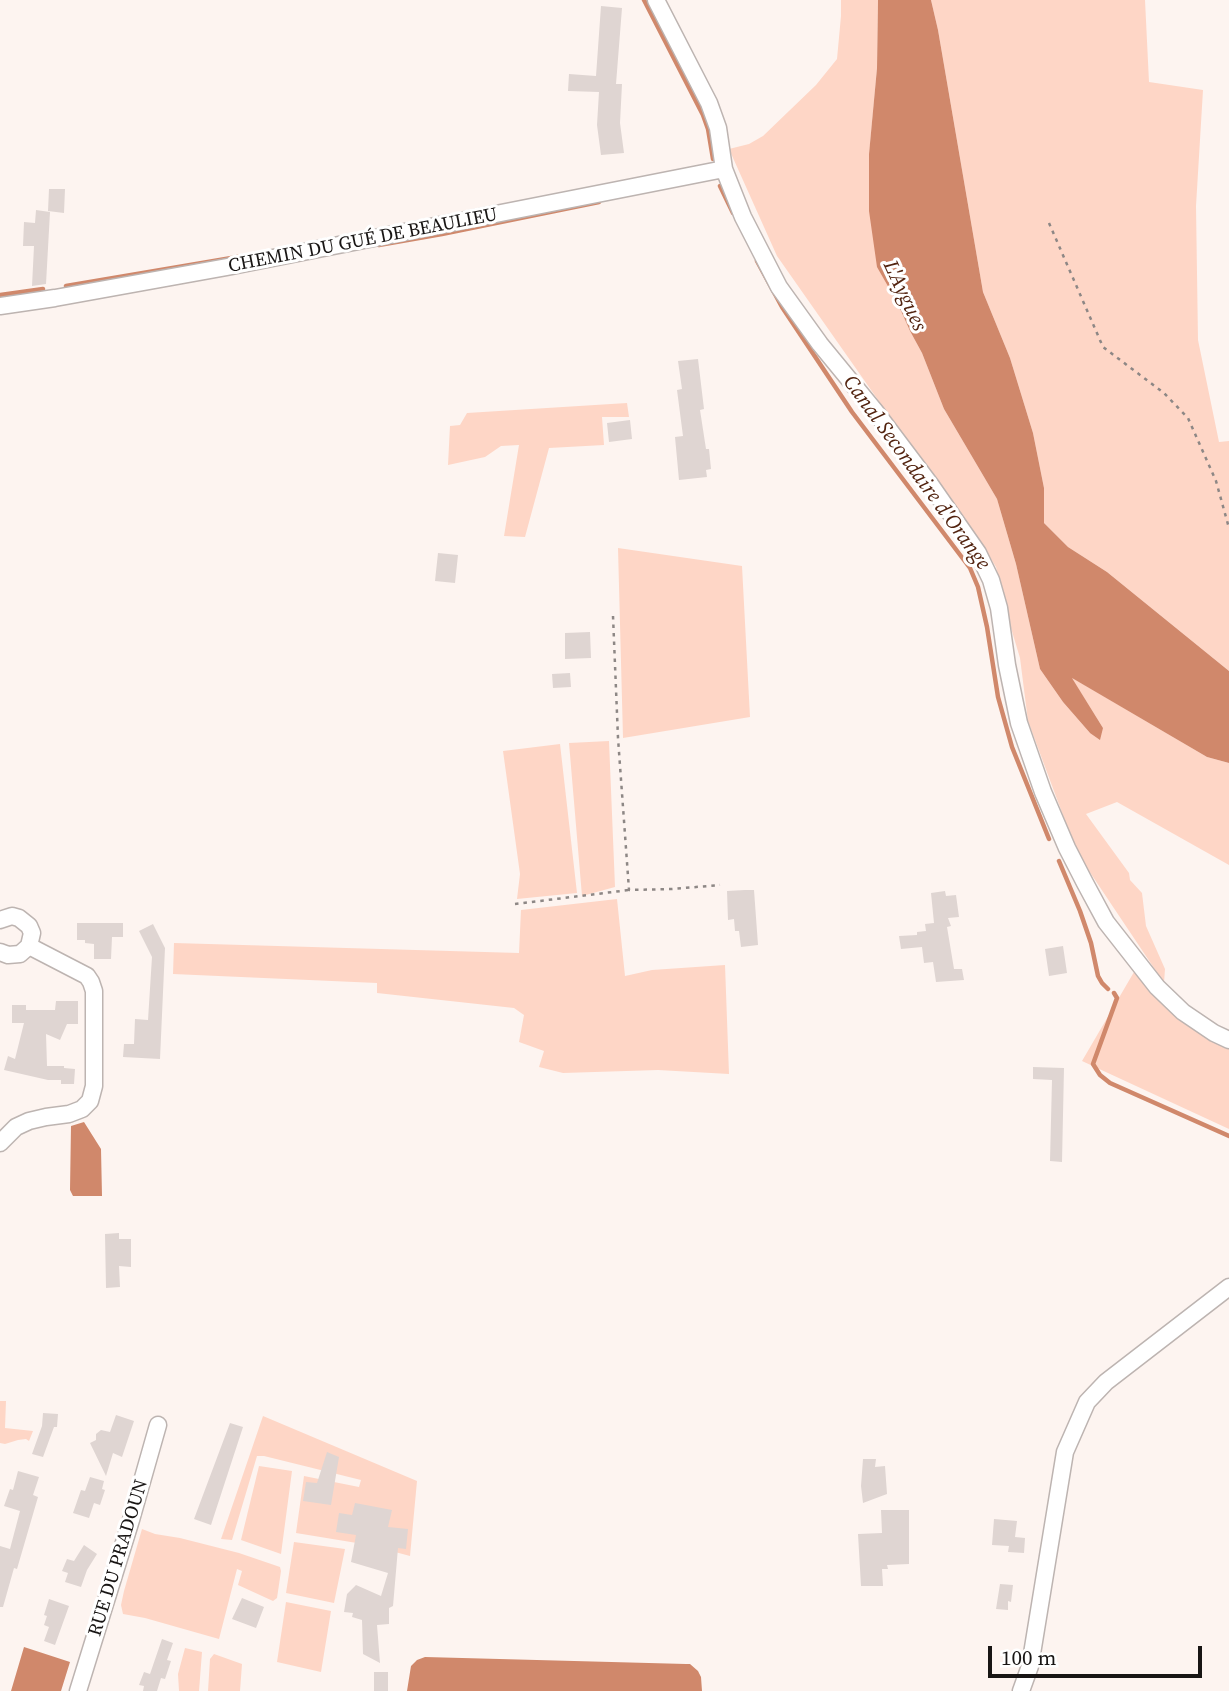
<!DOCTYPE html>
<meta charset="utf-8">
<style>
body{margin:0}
#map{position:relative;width:1229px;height:1691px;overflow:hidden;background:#fdf4f0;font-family:"Source Serif 4",serif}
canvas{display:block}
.scale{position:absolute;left:988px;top:1646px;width:214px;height:32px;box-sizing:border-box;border:4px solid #181514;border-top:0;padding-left:9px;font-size:21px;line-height:24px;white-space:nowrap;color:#181514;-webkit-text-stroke:5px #fff;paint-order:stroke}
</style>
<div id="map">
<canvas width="1229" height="1691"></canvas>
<div class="scale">100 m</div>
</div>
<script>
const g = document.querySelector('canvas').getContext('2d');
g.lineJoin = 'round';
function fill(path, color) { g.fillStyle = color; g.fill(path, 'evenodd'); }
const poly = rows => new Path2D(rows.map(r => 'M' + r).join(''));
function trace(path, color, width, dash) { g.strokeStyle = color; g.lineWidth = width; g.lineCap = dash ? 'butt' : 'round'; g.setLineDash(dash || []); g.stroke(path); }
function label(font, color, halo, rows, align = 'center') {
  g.font = font + ' "Source Serif 4",serif'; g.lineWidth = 6; g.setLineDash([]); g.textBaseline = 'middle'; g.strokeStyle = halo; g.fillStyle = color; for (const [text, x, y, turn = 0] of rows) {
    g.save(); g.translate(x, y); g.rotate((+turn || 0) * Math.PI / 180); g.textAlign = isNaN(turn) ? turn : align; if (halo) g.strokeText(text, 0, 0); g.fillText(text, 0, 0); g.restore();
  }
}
fill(poly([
 [841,0,878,0,877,68,869,155,870,180,897,302,910,331,922,353,944,409,997,499,1016,564,1040,669,1063,702,1090,733,1103,728,1071,677,1207,757,1229,763,1229,865,1117,802,1086,814,1129,873,1130,880,1142,893,1146,926,1165,969,1164,983,1077,853,1028,721,1020,658,1011,628,996,567,974,532,897,427,777,256,729,149,749,144,763,136,816,85,837,59,841,16],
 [931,0,1145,0,1149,82,1203,90,1196,206,1198,340,1219,442,1229,441,1229,671,1107,572,1068,547,1044,523,1044,488,1033,433,1010,358,983,292,938,30],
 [627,403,629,417,602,417,604,445,549,448,525,537,504,536,519,445,501,446,485,457,448,465,450,426,460,425,467,413],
 [618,548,742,566,750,717,623,738],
 [609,741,615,887,582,896,569,743],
 [560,744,577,893,517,899,520,874,503,751],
 [617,899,625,976,652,970,725,965,729,1074,658,1070,563,1073,539,1067,544,1051,519,1042,524,1015,514,1008,377,993,377,983,173,974,174,943,519,953,521,910],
 [1134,972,1196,1031,1229,1045,1229,1129,1082,1061],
 [0,1401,6,1401,5,1428,33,1431,29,1441,26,1439,18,1440,5,1444,0,1443],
 [263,1416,417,1481,410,1556,369,1545,296,1533,304,1476,359,1487,361,1480,264,1456,257,1456,232,1540,221,1539],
 [259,1466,292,1471,281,1554,241,1540],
 [142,1529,155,1534,180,1538,239,1553,280,1567,281,1571,277,1598,273,1601,238,1585,242,1571,237,1569,219,1639,145,1618,123,1614,121,1605,124,1591],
 [294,1542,345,1549,334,1603,286,1593],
 [286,1602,331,1611,321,1672,277,1662],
 [185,1648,202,1652,199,1691,179,1691,178,1674],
 [214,1654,242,1664,240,1691,208,1691,210,1659]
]), '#fed6c6');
fill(poly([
 [878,0,931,0,938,30,983,292,1010,358,1033,433,1044,488,1044,523,1068,547,1107,572,1229,671,1229,763,1207,757,1072,678,1103,728,1100,740,1090,733,1063,702,1040,669,1016,564,997,499,944,409,922,353,910,331,897,302,877,267,869,211,869,154,877,68],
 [84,1122,101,1149,102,1196,73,1196,70,1190,71,1126],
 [24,1647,70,1662,61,1691,11,1691],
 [425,1657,686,1664,690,1664,698,1671,701,1677,702,1691,407,1691,411,1666,417,1660]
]), '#d0886b');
trace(poly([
 [644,0,703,115,708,129,713,159],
 [720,186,733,213],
 [379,245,442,234,599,202],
 [757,261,782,307,852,412,970,568,978,587,987,627,998,697,1012,747,1049,839],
 [66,286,255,254],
 [0,295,43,289],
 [1059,861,1080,911,1091,943,1098,976,1102,983,1108,989],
 [1114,993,1117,998,1093,1064,1100,1075,1110,1083,1229,1136]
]), '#d0886b', 4.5);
fill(poly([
 [601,6,622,8,616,84,622,84,620,123,624,153,601,155,597,125,599,92,568,91,569,74,596,76],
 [49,189,65,189,64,213,48,211],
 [36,210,50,212,46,284,32,286,34,246,23,246,24,222,35,223],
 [698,359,704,409,700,410,706,449,709,449,711,469,706,470,707,477,679,480,675,437,683,436,677,390,682,389,678,361],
 [630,420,632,439,609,442,607,423],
 [438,553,458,555,455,583,435,581],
 [590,632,591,658,565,659,565,633],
 [570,673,571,687,553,688,552,674],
 [745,890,754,890,758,945,741,947,739,931,735,931,734,919,728,920,727,891],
 [945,891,946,896,956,895,959,917,948,918,951,926,947,927,954,969,962,969,964,980,936,982,933,962,924,963,922,947,901,949,899,936,917,935,917,932,926,931,925,924,934,923,931,893],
 [77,923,123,923,123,937,112,937,111,959,94,959,94,944,85,943,85,940,77,940],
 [153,924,165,948,160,1059,123,1057,124,1044,134,1044,135,1019,148,1020,152,957,139,931],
 [1063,946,1067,973,1049,976,1045,949],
 [56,1001,78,1001,78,1024,67,1024,60,1040,46,1034,47,1066,64,1066,64,1068,75,1069,74,1084,61,1084,61,1080,48,1080,4,1070,8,1056,15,1059,24,1023,12,1023,12,1005,26,1005,26,1010,55,1010],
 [1033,1067,1064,1068,1062,1162,1050,1161,1052,1080,1033,1079],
 [119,1233,119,1239,131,1239,131,1267,119,1266,120,1287,106,1288,105,1234],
 [43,1413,58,1414,57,1427,54,1427,43,1457,32,1454,42,1426],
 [116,1415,134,1421,122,1457,113,1453,106,1476,90,1443,96,1440,96,1434,101,1430,110,1432],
 [230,1423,243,1427,211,1525,194,1519],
 [327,1452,339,1457,331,1505,303,1501,306,1482,317,1483],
 [863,1459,876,1459,875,1467,885,1466,887,1494,863,1503,861,1486],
 [18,1471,39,1477,33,1495,38,1497,17,1569,14,1568,3,1607,0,1607,0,1546,10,1549,20,1511,4,1506,10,1489,13,1490],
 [90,1477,104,1481,102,1489,105,1490,100,1505,94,1503,89,1518,73,1513,81,1490,85,1491],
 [355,1503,392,1510,388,1527,408,1529,406,1549,398,1548,393,1606,389,1608,389,1624,377,1625,380,1663,363,1654,362,1620,352,1617,353,1613,344,1612,347,1594,356,1585,381,1596,388,1573,351,1562,356,1535,336,1532,339,1513,352,1515],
 [881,1510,909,1510,909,1564,887,1565,888,1569,882,1569,883,1586,861,1586,858,1534,882,1533],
 [994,1519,1017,1521,1015,1537,1025,1538,1024,1553,1008,1552,1009,1546,992,1545],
 [84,1545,97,1554,87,1570,81,1587,65,1582,68,1573,62,1571,67,1559,74,1561],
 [1000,1584,1013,1585,1011,1602,1008,1601,1008,1610,996,1609],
 [242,1598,264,1607,256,1628,232,1619],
 [49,1599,69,1606,55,1645,44,1641,49,1627,44,1625,47,1616,44,1615],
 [162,1639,173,1643,167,1660,171,1661,165,1679,161,1678,157,1691,143,1691,144,1686,139,1685,144,1672,150,1674],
 [374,1672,388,1672,388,1691,374,1691]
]), '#dfd5d2');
const street = poly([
 [656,0,709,103,718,128,724,169,743,217,779,287,820,344,875,411,930,484,978,553,991,580,999,608,1007,665,1019,723,1043,792,1067,848,1085,883,1106,922,1157,987,1183,1012,1214,1033,1229,1040],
 [0,306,55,298,227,267,724,169],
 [0,920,12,916,19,918,29,926,32,933,29,946,20,954,8,955,0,952],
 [0,1143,16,1127,29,1121,46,1117,69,1114,82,1109,90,1101,94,1086,94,991,91,982,87,976,29,946],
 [78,1691,131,1520,158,1425],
 [1021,1691,1030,1666,1065,1452,1087,1402,1106,1382,1229,1287]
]);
trace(street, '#bdb4b1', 19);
trace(poly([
 [1049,223,1103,347,1164,393,1188,418,1216,481,1229,528],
 [613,616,618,738,629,890,672,889,720,885],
 [515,904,629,890]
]), '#8d8785', 2.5, [3.5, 5]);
trace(street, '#fff', 16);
label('19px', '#181514', '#fff', [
 ["CHEMIN DU GUÉ DE BEAULIEU",363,241,-11],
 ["RUE DU PRADOUN",119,1558,-73]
]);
label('italic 21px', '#52230f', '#fff', [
 ["L'Aygues",904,296,65],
 ["Canal Secondaire d'Orange",916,473,54]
]);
</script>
